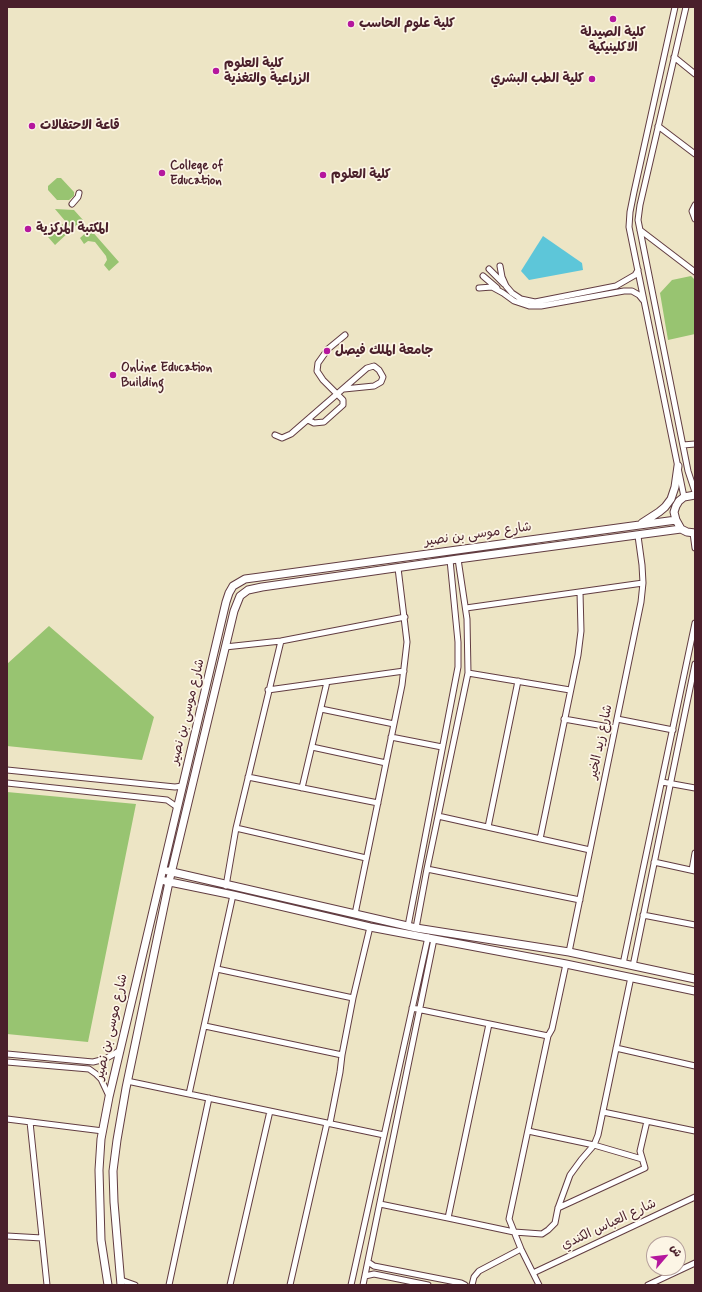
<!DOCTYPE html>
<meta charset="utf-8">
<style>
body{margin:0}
#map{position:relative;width:702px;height:1292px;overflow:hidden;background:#ede5c5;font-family:Mynerve,"Playpen Sans Arabic",sans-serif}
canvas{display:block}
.frame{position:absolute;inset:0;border:8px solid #4a1f2b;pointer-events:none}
.north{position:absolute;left:646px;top:1236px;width:40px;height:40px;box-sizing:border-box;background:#fcf5e5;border:1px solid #b59f9b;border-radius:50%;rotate:62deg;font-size:11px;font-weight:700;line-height:16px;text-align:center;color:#4a1f2b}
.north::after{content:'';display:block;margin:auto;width:14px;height:18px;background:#b5179e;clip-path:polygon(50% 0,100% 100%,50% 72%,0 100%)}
</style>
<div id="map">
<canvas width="702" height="1292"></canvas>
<div class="frame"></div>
<div class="north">ش</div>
</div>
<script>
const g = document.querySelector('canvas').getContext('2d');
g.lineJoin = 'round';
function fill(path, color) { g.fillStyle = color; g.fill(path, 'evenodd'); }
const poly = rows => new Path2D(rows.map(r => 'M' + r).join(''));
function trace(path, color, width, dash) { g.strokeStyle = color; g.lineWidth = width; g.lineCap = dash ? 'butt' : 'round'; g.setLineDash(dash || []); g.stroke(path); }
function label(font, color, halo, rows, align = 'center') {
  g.font = font + ' Mynerve,"Playpen Sans Arabic",sans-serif'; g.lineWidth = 3.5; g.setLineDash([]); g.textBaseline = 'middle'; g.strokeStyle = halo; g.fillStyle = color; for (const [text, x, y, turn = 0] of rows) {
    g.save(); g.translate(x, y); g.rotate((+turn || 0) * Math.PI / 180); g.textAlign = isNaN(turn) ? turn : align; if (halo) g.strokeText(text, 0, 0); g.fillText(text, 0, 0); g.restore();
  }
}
fill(poly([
 [57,178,61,178,74,192,74,196,69,200,57,200,48,190,48,186],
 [55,209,74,210,83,220,72,229],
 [63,224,70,231,55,245,48,237],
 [90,229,119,262,109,271,104,265,107,260,106,256,95,242,88,241,84,244,80,238],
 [691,276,695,280,695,334,668,340,660,293,672,280],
 [49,626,154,717,142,760,7,746,7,664],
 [7,792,136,804,88,1042,7,1034]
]), '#98c471');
fill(poly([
 [543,236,582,263,583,270,529,280,521,271]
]), '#5dc6d9');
const street = poly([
 [675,7,634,192,630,212,629,227,684,497],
 [686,7,640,205,638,220,688,471,695,492],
 [674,57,695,74],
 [658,126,695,154],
 [72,204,78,197,79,193],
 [695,205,692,211,695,219],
 [640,230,695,272],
 [500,266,502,277,506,286,512,293,521,299,535,302,616,286,635,275,638,270],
 [489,269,504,284],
 [483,276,497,288],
 [479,288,492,287,503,293,514,301,529,306,541,306,624,291,632,291,639,295,643,300],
 [308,420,314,423,324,422,343,405,343,400,323,380,317,371,318,363,328,349,345,335],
 [275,435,282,438,291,434,367,368,374,366,379,370,383,377,381,382,374,386,344,389],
 [683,445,695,444],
 [693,533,695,548],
 [466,608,643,583],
 [225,647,281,641,405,617],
 [468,673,570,690],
 [268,690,404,671],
 [321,709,394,724],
 [564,719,615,728],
 [617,719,673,730],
 [391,737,442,747],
 [312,747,386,763],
 [7,770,175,787,182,786],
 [248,777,378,803],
 [662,782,695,788],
 [7,783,167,800,177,807],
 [302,788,327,682],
 [438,816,590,850],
 [488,827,518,681],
 [236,828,366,858],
 [540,839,578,655,581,631,580,592],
 [654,862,695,871],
 [427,869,580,900],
 [692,870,695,853],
 [226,886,236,828,281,641],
 [355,914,402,685,407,642,398,568],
 [643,915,695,925],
 [408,926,458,667,458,642,450,560],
 [416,928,427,869,468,673,467,619,458,559],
 [569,952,641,602,643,583,642,565,638,536],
 [623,964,695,623],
 [633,966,695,664],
 [217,969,353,998],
 [412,1008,548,1036,509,1219,521,1249,539,1285],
 [205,1026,342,1055,353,998,370,927],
 [548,1036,552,1029,566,964],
 [616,1048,695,1066],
 [7,1054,93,1062,105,1059,119,1051],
 [7,1062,89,1069,96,1074,101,1079,109,1096],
 [127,1081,384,1135],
 [189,1094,233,895],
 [603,1112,695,1131],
 [7,1119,103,1131],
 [30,1122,47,1285],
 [330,1123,340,1072,342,1055],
 [528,1131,594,1145,642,1159],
 [380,1204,448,1218,489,1024],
 [558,1208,645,1168,640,1151,647,1121],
 [448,1218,514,1232,542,1234,548,1230,555,1223,558,1208,570,1175,581,1160,594,1145,598,1135,631,977],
 [7,1236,42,1238],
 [368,1262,374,1266,461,1283,465,1285],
 [533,1273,695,1197],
 [365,1276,374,1274,428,1285],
 [121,1280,135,1285],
 [169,1285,209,1098],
 [230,1285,270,1111],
 [290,1285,327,1123],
 [351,1285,428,937],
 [363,1285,434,939],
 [472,1285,474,1277,479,1271,521,1249],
 [648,1285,695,1263]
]);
const secondary = poly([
 [695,495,684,497,679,501,676,506,674,512,676,520,681,529,687,532,695,533],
 [642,523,659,512,665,507,671,499,675,487,678,466],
 [168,871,416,928,569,952,695,979],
 [165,881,233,895,370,927,566,964,695,991],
 [108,1285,101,1240,99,1170,101,1139,109,1097,226,602,229,593,233,586,245,579,260,577,676,520],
 [121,1285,114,1202,113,1171,117,1140,126,1088,169,882,234,611,240,596,248,590,262,587,458,559,681,529]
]);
trace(street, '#623d42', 7);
trace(secondary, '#623d42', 9);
trace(street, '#fff', 5);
trace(secondary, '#fff', 7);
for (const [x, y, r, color] of [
 [613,19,4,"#b5179e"],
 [351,24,4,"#b5179e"],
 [216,71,4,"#b5179e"],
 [592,79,4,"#b5179e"],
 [32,126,4,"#b5179e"],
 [162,173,4,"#b5179e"],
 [323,175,4,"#b5179e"],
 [28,229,4,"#b5179e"],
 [327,351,4,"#b5179e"],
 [113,375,4,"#b5179e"]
]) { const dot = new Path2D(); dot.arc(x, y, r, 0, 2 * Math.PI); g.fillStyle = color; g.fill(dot); trace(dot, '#fcf5e5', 1.5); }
label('bold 13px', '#4a1f2b', '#fcf5e5', [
 ["كلية علوم الحاسب",359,24],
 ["كلية الصيدلة",613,33,"center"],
 ["الاكلينيكية",613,48,"center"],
 ["كلية العلوم",224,64],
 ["الزراعية والتغذية",224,79],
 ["كلية الطب البشري",584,79,"right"],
 ["قاعة الاحتفالات",40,126],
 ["College of",170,166],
 ["Education",170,181],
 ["كلية العلوم",331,175],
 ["المكتبة المركزية",36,229],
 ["جامعة الملك فيصل",335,351],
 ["Online Education",121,368],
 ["Building",121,383]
], 'left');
label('13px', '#4a1f2b', '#fcf5e5', [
 ["شارع موسى بن نصير",478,535,-8],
 ["شارع موسى بن نصير",188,712,-76],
 ["شارع زيد الخير",601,742,-78],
 ["شارع موسى بن نصير",112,1027,-77],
 ["شارع العباس الكندي",609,1225,-25]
]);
</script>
